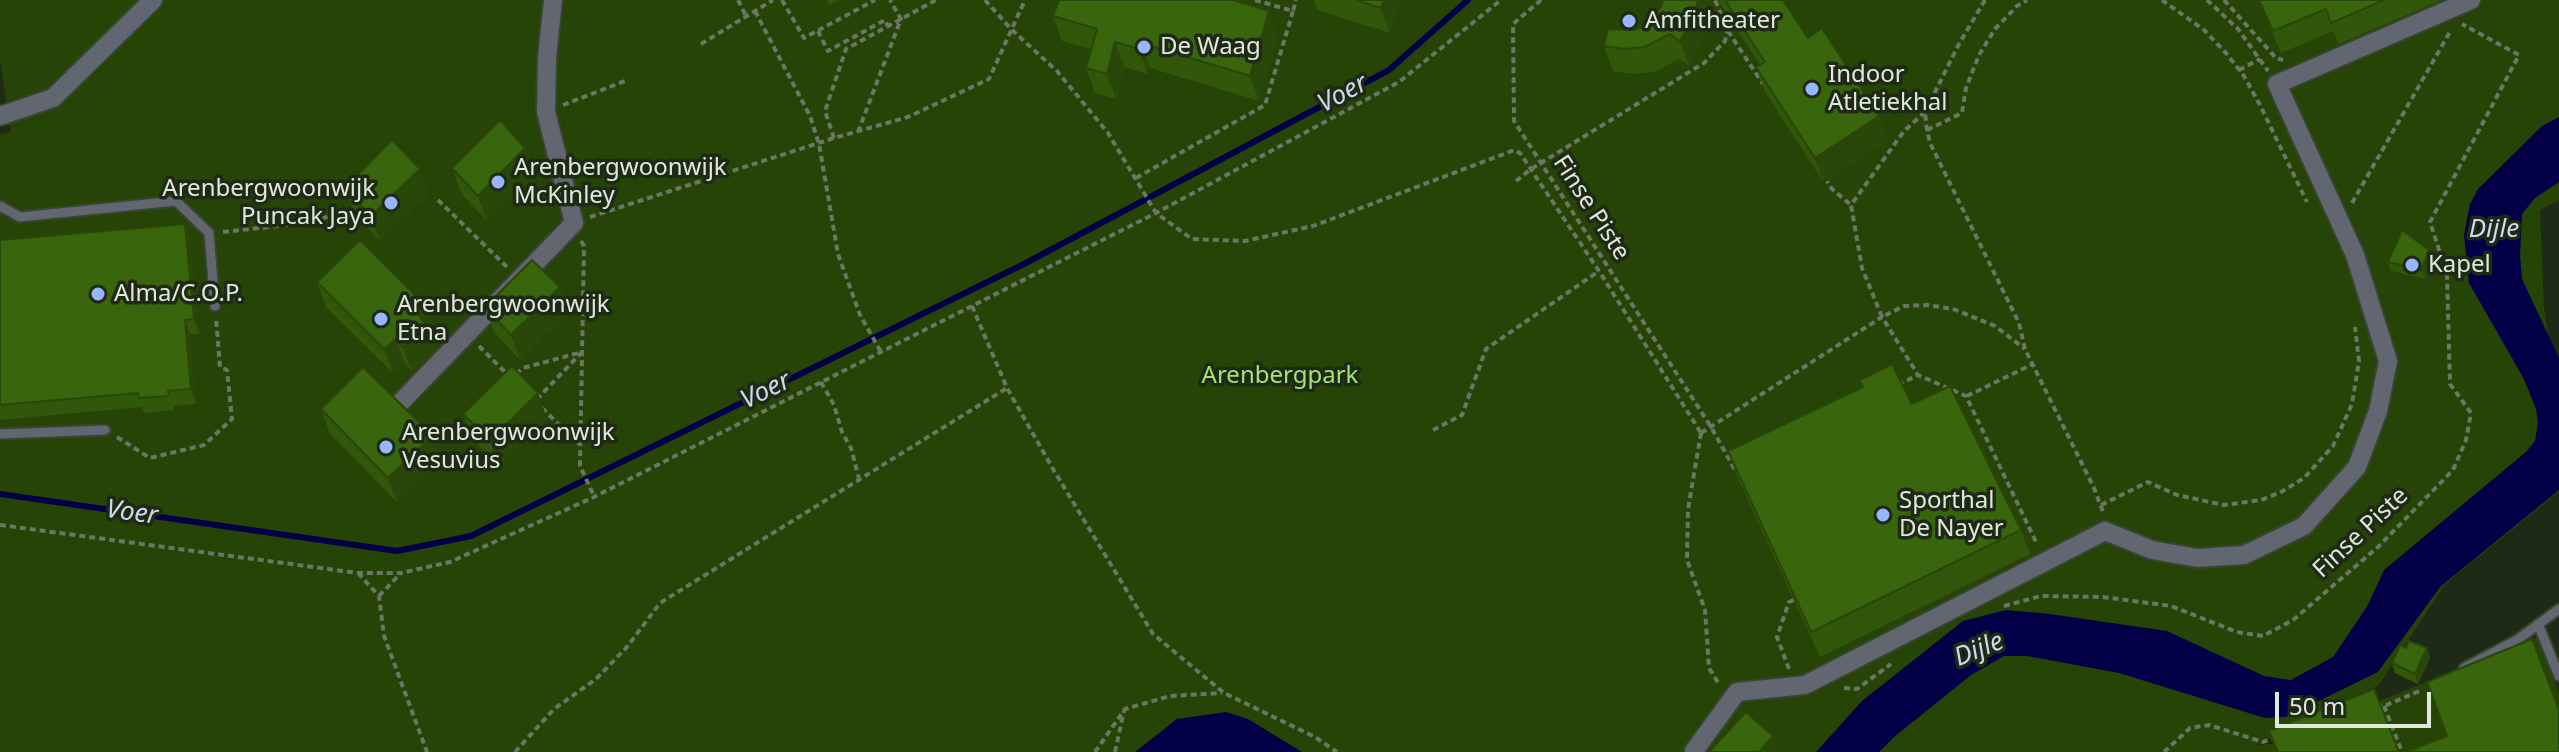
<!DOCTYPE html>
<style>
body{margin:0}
#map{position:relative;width:2559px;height:752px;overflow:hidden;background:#1e2a16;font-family:"Noto Sans",sans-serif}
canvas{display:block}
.scale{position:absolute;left:2275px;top:692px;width:156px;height:36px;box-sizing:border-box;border:4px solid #e0e8dc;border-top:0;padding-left:10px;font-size:24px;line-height:28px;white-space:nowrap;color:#e0e8dc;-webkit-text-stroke:6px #1e2a16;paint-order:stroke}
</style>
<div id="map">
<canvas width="2559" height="752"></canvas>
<div class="scale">50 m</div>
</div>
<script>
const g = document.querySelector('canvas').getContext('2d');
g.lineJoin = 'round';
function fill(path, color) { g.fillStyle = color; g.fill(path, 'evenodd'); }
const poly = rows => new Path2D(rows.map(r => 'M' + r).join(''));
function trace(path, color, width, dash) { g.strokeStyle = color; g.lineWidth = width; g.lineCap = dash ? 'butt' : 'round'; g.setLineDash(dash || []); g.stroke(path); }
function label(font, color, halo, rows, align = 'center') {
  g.font = font + ' "Noto Sans",sans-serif'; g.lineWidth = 7; g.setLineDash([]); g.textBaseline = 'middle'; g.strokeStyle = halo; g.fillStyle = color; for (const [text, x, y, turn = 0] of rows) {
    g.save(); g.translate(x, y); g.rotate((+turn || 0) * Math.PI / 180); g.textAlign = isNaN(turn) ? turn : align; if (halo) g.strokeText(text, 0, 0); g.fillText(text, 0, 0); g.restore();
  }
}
fill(poly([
 [0,0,2559,0,2559,200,2540,210,2544,307,2559,416,2559,492,2445,584,2379,685,2257,745,2272,744,2538,637,2559,693,2559,752,0,752,0,134,11,132,0,61]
]), '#254406');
fill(poly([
 [2559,117,2559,182,2535,198,2522,214,2520,256,2522,279,2559,358,2559,490,2441,586,2378,672,2286,717,2265,718,2119,673,2027,656,2004,656,1971,675,1894,737,1879,752,1816,752,1862,701,1963,621,2006,610,2050,614,2167,631,2264,676,2291,680,2333,657,2368,605,2384,570,2526,452,2535,441,2538,423,2536,409,2524,379,2469,283,2464,235,2470,204,2478,189,2542,126],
 [1226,712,1248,719,1302,752,1135,752,1177,719]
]), '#030047');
trace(poly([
 [0,494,397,551,471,536,1024,264,1389,70,1468,0]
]), '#030047', 6);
const lane = poly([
 [0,206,20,217,176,201,209,233,215,306],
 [0,434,105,430],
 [2538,624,2559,676],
 [2464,668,2517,640,2559,609]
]);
const street = poly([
 [0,116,53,98,153,0],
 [400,403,574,223,546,112,547,58,553,0],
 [1694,751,1737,692,1805,685,2105,531,2152,550,2198,558,2244,555,2304,526,2357,467,2378,411,2388,361,2355,255,2277,84,2471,0]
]);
trace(lane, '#394532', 13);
trace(street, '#394532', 22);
trace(poly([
 [738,0,746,16],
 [782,0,804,38,875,0],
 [985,0,1011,29,1057,71,1108,133,1156,213,1192,239,1245,241,1313,226,1504,154,1514,150,1520,153,1599,271,1701,433],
 [1255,0,1293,11,1296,0],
 [1541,0,1513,24,1514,121,1711,427,1735,470,1737,468],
 [1985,0,1959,44,1925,112,1927,130,1930,143,2019,323,2025,349,2094,488,2103,512],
 [2162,0,2204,30,2226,53,2244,76,2260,105,2307,202],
 [2207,0,2238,29,2268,71],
 [2224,0,2276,58,2283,60],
 [755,11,810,116,819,144,838,254,860,315,881,352],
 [818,31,828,51,885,20,888,26],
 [1728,31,1763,84],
 [701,44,773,0],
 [2239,70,2260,59],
 [563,105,625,81],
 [1925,112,1904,131,1851,205,1862,268,1882,317,1904,306,1927,305,1953,309,1995,326,2025,349],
 [1927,130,1962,113,1966,88,1979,55,1995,29,2017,6,2027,0],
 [858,132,901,19,890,0],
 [834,138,825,111,846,49,936,0],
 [1136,178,1265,105,1293,11],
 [1825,178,1832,189,1851,205],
 [1516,181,1531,169,1704,63,1725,41,1728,30,1715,0],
 [438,200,508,268],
 [2352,203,2451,30],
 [590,217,834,138,908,117,989,79,1025,0],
 [223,232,315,222,333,214],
 [581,241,584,246,580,466,594,496],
 [972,306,1007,388,1053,469,1153,634,1224,693,1315,737,1337,752],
 [479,346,507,374],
 [516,374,523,368,582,352,537,399],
 [821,382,834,405,842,432,851,448,859,479],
 [1898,385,1918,375,1966,396,2037,544],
 [1967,396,2033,364],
 [542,408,579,444],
 [1433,430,1462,415,1486,349,1599,271],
 [1701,433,1882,317,1918,375],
 [1701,433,1688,509,1687,560,1705,610,1709,668,1719,684],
 [117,437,150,458,204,445,232,419,227,370,220,367,216,318],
 [2101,505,2148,482,2177,495,2224,505,2261,500,2281,492,2304,478,2333,446,2352,404,2359,361,2355,327],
 [0,525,358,573,401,573,450,562,594,497,1156,213,1399,82,1501,0],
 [358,573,379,596,384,636,427,752],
 [379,596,401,573],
 [2004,606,2041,596,2103,597,2171,606,2237,632,2263,636,2293,620,2378,547,2453,470,2466,440,2471,413,2450,384,2447,274,2430,222,2519,55,2462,24],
 [1789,669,1777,637,1789,602,1794,600],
 [1844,688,1857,689,1891,664],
 [2376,705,2384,706,2422,690],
 [2384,706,2402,752],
 [515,752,554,709,596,679,627,647,660,603,1007,388],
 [1095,752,1125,709,1170,696,1222,693],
 [1115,752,1124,711],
 [2164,752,2190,728,2209,725,2263,742,2276,737]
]), '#6c7665', 4, [6, 4]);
trace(lane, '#616670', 9);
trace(street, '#616670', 18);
fill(poly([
 [826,0,839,0,830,5],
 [1314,0,1401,0,1390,33,1317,10],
 [1663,0,1713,0,1702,43,1689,66,1679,59,1654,72,1634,74,1613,71,1604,46,1646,25,1661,7],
 [1718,0,1783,0,1808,38,1879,116,1888,141,1824,183,1765,92,1756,67,1760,65],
 [2258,0,2441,0,2339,44,2333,31,2281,53],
 [1053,16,1278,36,1259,101,1150,68,1148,74,1124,67,1116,99,1095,93,1086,68,1091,49,1062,41],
 [525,148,534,172,487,221,461,193,452,168],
 [420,169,429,194,380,241,354,213,345,188],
 [185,224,190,238,199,334,190,334,196,404,174,406,174,410,144,413,142,407,0,420,0,240],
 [2429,250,2432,259,2425,279,2391,271,2388,262],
 [317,282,435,331,430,337,435,350,412,371,405,364,393,373,326,307],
 [560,287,569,312,520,360,494,332,485,307],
 [1912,404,2021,530,2030,554,1820,657,1737,476,1728,451],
 [321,409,442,460,397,502,330,434],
 [463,414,547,418,499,466,472,439],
 [2406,648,2427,648,2430,658,2418,684,2395,673,2392,663]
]), '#31570a');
fill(poly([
 [1384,0,1401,0,1390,33,1381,8],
 [1698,0,1713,0,1702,43,1689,66,1680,41],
 [1269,11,1278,36,1259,101,1250,76],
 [1115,42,1124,67,1116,99,1107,74],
 [1141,43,1150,68,1148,74,1139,49],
 [1879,116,1888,141,1824,183,1815,158],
 [525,148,534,172,487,221,478,196],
 [420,169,429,194,380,241,371,216],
 [185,224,190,238,199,334,194,319],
 [2429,250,2432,259,2425,279,2421,270],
 [560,287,569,312,520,360,511,335],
 [426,306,435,331,430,337,435,350,412,371,403,347,419,316],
 [185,320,190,334,196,404,191,389],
 [396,339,405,364,393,373,384,349],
 [538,393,547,418,499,466,490,441],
 [433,436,442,460,397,502,388,478],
 [2427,648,2430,658,2418,684,2415,674],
 [1773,736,1778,752,1759,752]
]), '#284708');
const building = poly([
 [1059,0,1233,0,1269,11,1250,76,1141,43,1139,49,1115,42,1107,74,1086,68,1097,29,1053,16,1059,0],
 [1356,0,1384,0,1381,8,1356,0],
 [1663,0,1698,0,1693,18,1680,41,1670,34,1645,47,1625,49,1604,46,1608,29,1634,30,1646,25,1661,7,1663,0],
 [1725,0,1783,0,1808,38,1822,28,1879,116,1815,158,1756,67,1765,62,1725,0],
 [2259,0,2384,0,2331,23,2326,9,2273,31,2259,0],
 [500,120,525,148,478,196,452,168,500,120],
 [392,140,420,169,371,216,345,188,392,140],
 [185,224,194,319,185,320,191,389,168,391,169,396,139,398,138,393,0,405,0,240,185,224],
 [2402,230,2429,250,2421,270,2388,262,2402,230],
 [360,240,426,306,419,316,426,325,403,347,396,339,384,349,317,282,360,240],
 [532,260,560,287,511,335,485,307,532,260],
 [1892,364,1912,404,1950,386,2021,530,1811,632,1728,451,1863,387,1860,380,1892,364],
 [512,366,538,393,490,441,463,414,512,366],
 [363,367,433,436,388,478,321,409,363,367],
 [2532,639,2559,710,2559,752,2406,752,2447,736,2427,682,2532,639],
 [2409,641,2427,648,2415,674,2392,663,2400,645,2406,648,2409,641],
 [2374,689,2399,752,2278,752,2269,731,2374,689],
 [1746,712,1773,736,1759,752,1709,752,1746,712]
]);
fill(building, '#39650c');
trace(building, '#284708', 2);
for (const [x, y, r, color] of [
 [1629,21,8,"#98b5fd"],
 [1144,47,8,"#98b5fd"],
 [1812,89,8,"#98b5fd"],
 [498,182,8,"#98b5fd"],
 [391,203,8,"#98b5fd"],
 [2412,265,8,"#98b5fd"],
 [98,294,8,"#98b5fd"],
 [381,319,8,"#98b5fd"],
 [386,447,8,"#98b5fd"],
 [1883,515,8,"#98b5fd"]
]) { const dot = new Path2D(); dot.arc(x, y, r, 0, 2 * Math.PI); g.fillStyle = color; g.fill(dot); trace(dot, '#1e2a16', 3); }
label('24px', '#e0e8dc', '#1e2a16', [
 ["Amfitheater",1645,21],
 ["De Waag",1160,47],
 ["Indoor",1828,75],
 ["Atletiekhal",1828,103],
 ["Arenbergwoonwijk",514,168],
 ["McKinley",514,196],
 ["Arenbergwoonwijk",375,189,"right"],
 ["Puncak Jaya",375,217,"right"],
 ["Kapel",2428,265],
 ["Alma/C.O.P.",114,294],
 ["Arenbergwoonwijk",397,305],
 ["Etna",397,333],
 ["Arenbergwoonwijk",402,433],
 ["Vesuvius",402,461],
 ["Sporthal",1899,501],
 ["De Nayer",1899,529]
], 'left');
label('24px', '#e0e8dc', '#1e2a16', [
 ["Finse Piste",1591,208,57],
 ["Finse Piste",2361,533,-43]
]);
label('24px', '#a3e275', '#1e2a16', [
 ["Arenbergpark",1280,376]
]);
label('italic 26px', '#cfd8ed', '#1e2a16', [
 ["Voer",1343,94,-28],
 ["Dijle",2494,230],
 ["Voer",766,391,-26],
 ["Voer",132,513,8],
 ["Dijle",1979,650,-22]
]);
</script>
